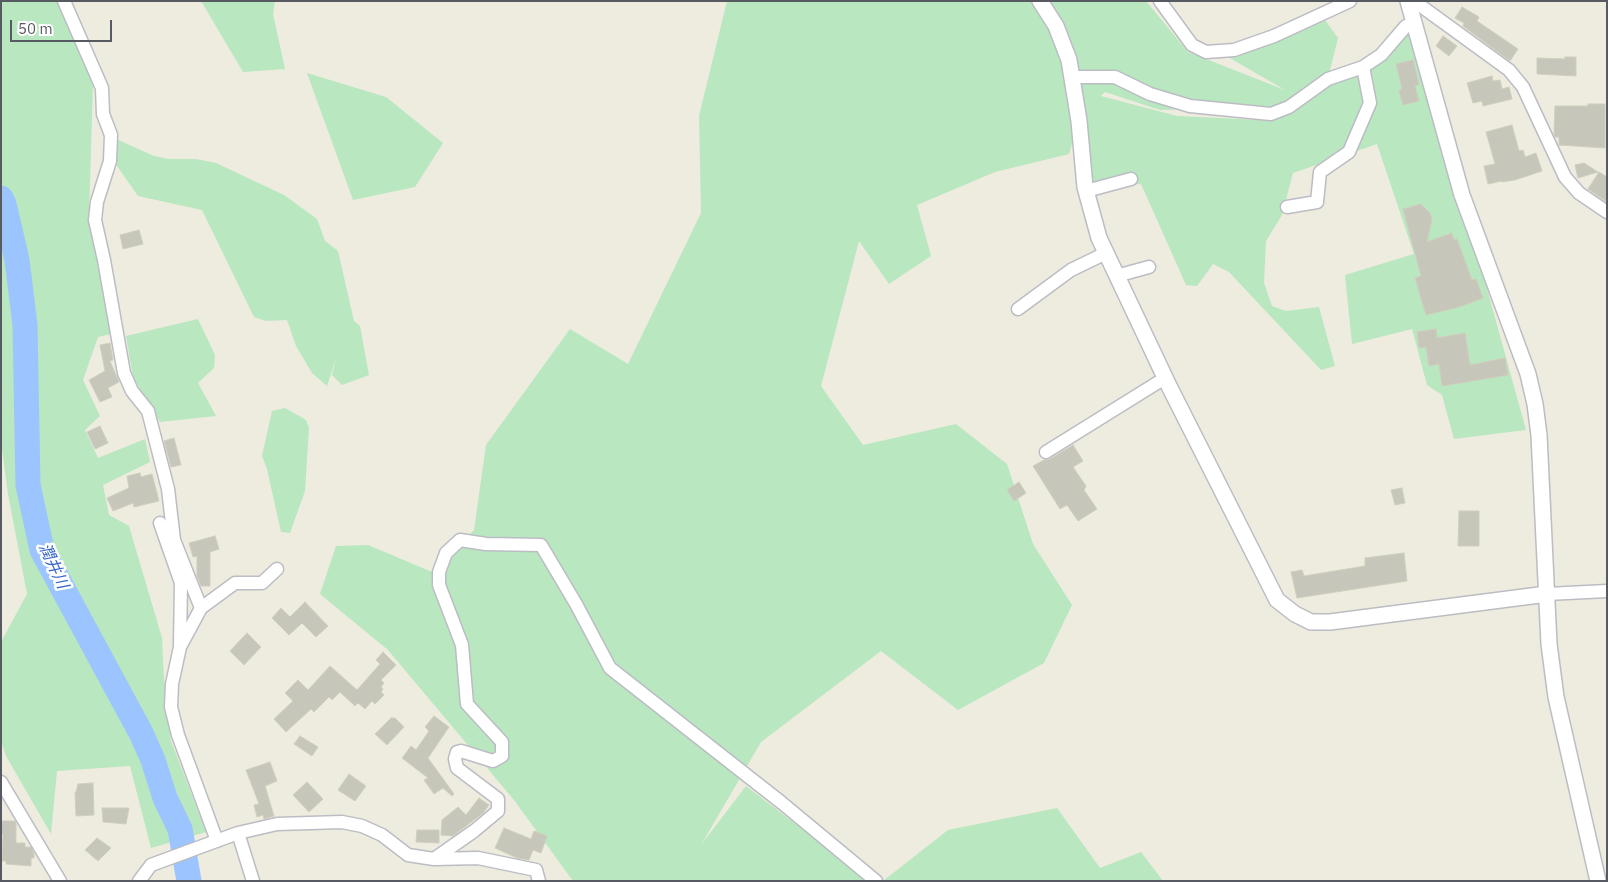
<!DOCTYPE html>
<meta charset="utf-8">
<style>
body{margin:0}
#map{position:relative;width:1608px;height:882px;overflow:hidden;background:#edecde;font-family:"IBM Plex Sans",sans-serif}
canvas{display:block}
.frame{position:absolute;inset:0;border:2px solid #585a61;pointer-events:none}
.scale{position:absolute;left:10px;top:20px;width:102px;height:22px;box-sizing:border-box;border:2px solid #585a61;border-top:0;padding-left:6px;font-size:15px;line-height:18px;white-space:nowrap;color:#585a61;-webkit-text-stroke:4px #fff;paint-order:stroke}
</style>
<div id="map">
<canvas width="1608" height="882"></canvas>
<div class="frame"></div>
<div class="scale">50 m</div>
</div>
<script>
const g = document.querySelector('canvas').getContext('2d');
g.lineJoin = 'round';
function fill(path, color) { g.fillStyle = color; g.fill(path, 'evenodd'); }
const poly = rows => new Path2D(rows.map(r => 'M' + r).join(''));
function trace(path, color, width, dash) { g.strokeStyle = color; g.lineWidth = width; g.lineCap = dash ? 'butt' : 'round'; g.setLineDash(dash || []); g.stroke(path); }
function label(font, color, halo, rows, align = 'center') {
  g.font = font + ' "IBM Plex Sans","Noto Sans JP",sans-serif'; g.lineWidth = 5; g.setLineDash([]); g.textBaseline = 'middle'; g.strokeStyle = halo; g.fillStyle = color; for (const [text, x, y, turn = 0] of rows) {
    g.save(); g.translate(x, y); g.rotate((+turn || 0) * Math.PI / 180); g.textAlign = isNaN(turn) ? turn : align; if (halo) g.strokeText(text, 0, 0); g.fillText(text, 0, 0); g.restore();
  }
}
fill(poly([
 [1,1,57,1,93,85,89,213,111,334,98,337,83,380,100,416,85,430,98,458,145,439,150,462,103,485,109,515,129,526,162,638,164,680,171,741,206,832,151,848,130,766,57,771,51,834,6,756,1,741,1,642,27,594,8,494,1,441],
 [201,1,275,1,273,14,285,69,243,72],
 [727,1,1146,1,1188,52,1285,90,1228,57,1325,20,1338,38,1328,78,1355,66,1414,24,1526,430,1454,439,1442,395,1427,385,1412,329,1352,344,1345,275,1414,254,1377,144,1293,173,1282,215,1266,241,1264,283,1272,306,1286,311,1319,307,1335,366,1321,370,1229,272,1213,264,1197,286,1186,285,1141,184,1091,186,1078,123,1069,154,995,172,917,205,931,256,889,284,859,241,821,386,863,445,956,424,1007,464,1033,544,1072,605,1044,663,958,710,881,651,761,742,701,845,746,786,870,881,573,881,514,800,388,650,320,594,336,546,368,545,432,572,474,530,486,445,570,329,628,364,701,213,699,116],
 [1105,92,1160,110,1286,107,1262,120,1177,116,1101,96],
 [307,73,386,97,443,143,415,187,353,200],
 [116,139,154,156,168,159,196,159,216,163,284,195,317,219,325,241,338,251,354,321,360,326,369,375,342,385,332,375,336,359,327,386,312,373,296,346,287,320,266,321,254,317,202,210,138,196,117,166,114,160],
 [198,319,215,355,214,368,198,383,216,416,160,422,133,377,126,336],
 [285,408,306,420,309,428,305,491,290,533,281,532,267,469,262,456,272,411],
 [1057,808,1100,868,1141,852,1163,881,883,881,948,830]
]), '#b8e7c0');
trace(poly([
 [1,198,4,204,17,260,25,325,28,485,42,550,141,733,153,760,165,798,180,829,189,881]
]), '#9cc4ff', 25);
const building = poly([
 [1462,7,1479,17,1477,21,1518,49,1510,61,1463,26,1464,23,1455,18,1462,7],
 [1443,36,1457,46,1449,56,1436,46,1443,36],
 [1565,57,1576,57,1576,76,1537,74,1537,58,1565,59,1565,57],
 [1413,60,1419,84,1415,86,1419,101,1403,105,1399,91,1402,88,1396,64,1413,60],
 [1492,76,1493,81,1500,80,1502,89,1509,87,1512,99,1483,106,1482,101,1473,103,1467,83,1492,76],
 [1588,104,1605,104,1605,148,1559,145,1559,137,1555,137,1554,134,1555,106,1588,106,1588,104],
 [1512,125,1519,151,1523,150,1525,157,1536,153,1542,171,1515,180,1502,182,1502,181,1488,184,1484,166,1495,164,1486,132,1512,125],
 [1584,163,1598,172,1578,178,1575,165,1584,163],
 [1599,172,1607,177,1607,202,1588,189,1599,172],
 [1421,204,1430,213,1432,219,1427,242,1452,233,1454,240,1457,239,1472,280,1476,279,1483,298,1459,307,1426,315,1415,278,1421,276,1403,209,1421,204],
 [139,230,143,244,123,249,120,235,139,230],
 [1436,329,1437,338,1465,333,1470,365,1505,358,1508,375,1442,386,1439,364,1429,366,1426,347,1419,348,1417,332,1436,329],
 [110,343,113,360,110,361,119,382,108,388,112,397,100,402,89,380,105,371,100,345,110,343],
 [100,426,108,443,95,449,87,432,100,426],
 [174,438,181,465,171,467,164,441,174,438],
 [1073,445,1083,461,1073,467,1086,486,1084,490,1097,509,1078,521,1067,505,1060,509,1033,466,1044,460,1050,459,1073,445],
 [140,473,141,477,152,474,159,501,134,507,133,503,113,511,107,498,129,488,127,476,140,473],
 [1019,482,1026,493,1014,501,1007,490,1019,482],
 [1402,488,1405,503,1395,505,1391,490,1402,488],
 [1459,511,1479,511,1479,546,1458,546,1459,511],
 [215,536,219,549,210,552,210,586,201,586,197,576,197,556,193,557,189,543,215,536],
 [1404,553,1407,581,1297,598,1291,572,1302,570,1304,576,1365,566,1365,558,1404,553],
 [305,602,328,626,316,637,302,623,289,635,272,618,281,608,290,617,305,602],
 [247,633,261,647,244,665,230,651,247,633],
 [383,652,396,665,381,680,384,683,381,687,383,689,381,692,384,695,375,704,372,701,365,709,358,703,355,706,340,692,332,700,329,697,314,712,311,709,286,732,274,719,293,701,285,693,298,680,308,690,330,666,357,690,380,664,376,660,383,652],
 [434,716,449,727,428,758,454,794,452,796,443,788,434,794,424,780,428,778,402,758,411,746,416,750,429,731,425,727,434,716],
 [391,718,395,718,404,727,387,745,375,734,391,718],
 [300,736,318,747,312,756,294,744,300,736],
 [270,762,277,781,265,786,274,816,264,819,263,815,257,817,254,805,259,804,246,770,270,762],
 [349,774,366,786,355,801,338,790,349,774],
 [307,782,323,799,309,812,293,795,307,782],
 [93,783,94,815,76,816,75,792,76,792,78,784,93,783],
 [479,798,489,805,483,813,453,836,441,835,442,820,458,807,466,815,479,798],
 [102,808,129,808,126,824,103,822,102,808],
 [1,821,15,821,16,824,16,843,25,843,25,847,31,847,34,854,34,858,31,858,31,866,6,864,6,861,2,861,3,834,1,834,1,821],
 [504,828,531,839,534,831,547,836,541,853,533,850,529,860,517,858,495,848,504,828],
 [417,830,439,830,439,843,416,842,417,830],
 [97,838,111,848,98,861,85,850,97,838]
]);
fill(building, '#c7c6bb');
trace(building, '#d1cebc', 1);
const minor = poly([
 [64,1,102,88,103,114,111,135,110,161,97,202,95,220,104,260,124,373,132,391,148,411,168,489,174,540,201,608],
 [1160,1,1192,45,1206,52,1234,50,1274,36,1350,1],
 [1414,1,1509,70,1523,87,1565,177,1579,193,1607,212],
 [1072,77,1115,77,1150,94,1190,106,1271,114,1289,107,1328,79,1363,67],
 [1086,191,1131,179],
 [1287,207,1317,202,1320,172,1349,152,1370,103,1363,67,1381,55,1406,26,1414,24],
 [1116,276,1149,267],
 [1018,309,1071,270,1106,253],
 [1046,452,1165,378],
 [160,523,181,583,180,645],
 [1547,594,1607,591],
 [1,782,60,881],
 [238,833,253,881],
 [217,841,178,735,171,707,172,684,180,647,201,608,235,583,262,583,277,569],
 [434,859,478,858,536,870,539,881],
 [139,881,151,865,238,833,277,824,342,822,362,826,382,835,408,855,434,859,474,831,498,811,498,799,457,768,455,759,457,752,461,751,493,761,502,756,502,742,467,704,462,645,439,585,439,572,446,553,460,540,486,544,541,545,576,604,610,668,782,803,876,881]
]);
const tertiary = poly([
 [1040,1,1056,26,1069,60,1079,121,1085,187,1099,238,1169,386,1277,600,1295,614,1311,622,1330,622,1547,594],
 [1408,1,1462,195,1528,374,1535,404,1539,435,1549,644,1556,697,1598,881]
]);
trace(minor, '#bcbdc4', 15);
trace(tertiary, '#bcbdc4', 18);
trace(minor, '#fff', 12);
trace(tertiary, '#fff', 15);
label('italic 16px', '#3666cb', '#fff', [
 ["潤井川",53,566,65]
]);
</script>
